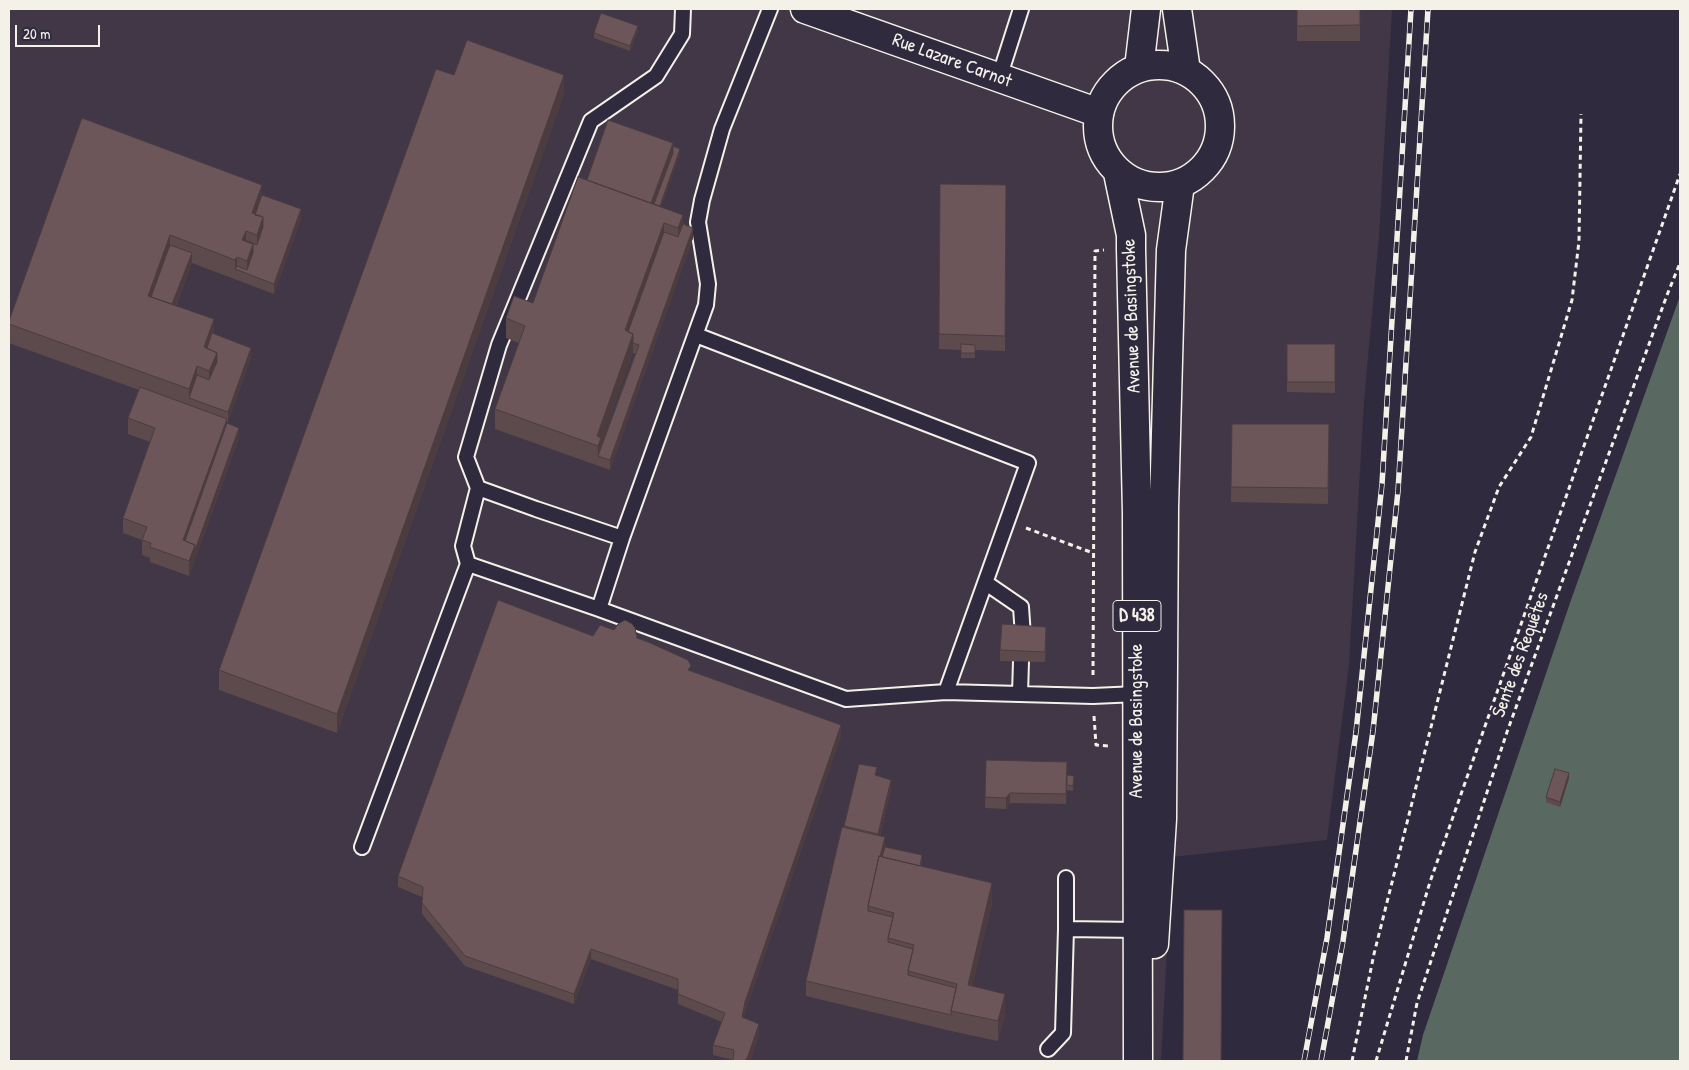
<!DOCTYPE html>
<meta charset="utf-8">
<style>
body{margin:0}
#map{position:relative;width:1689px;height:1070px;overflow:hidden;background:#2f2a3d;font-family:"Patrick Hand",sans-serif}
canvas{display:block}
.frame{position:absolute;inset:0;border:10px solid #f4f1e8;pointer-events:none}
.scale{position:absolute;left:15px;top:25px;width:85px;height:22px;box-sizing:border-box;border:2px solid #f4f1e8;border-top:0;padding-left:6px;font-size:15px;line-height:18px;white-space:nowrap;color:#f4f1e8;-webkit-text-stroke:4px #2f2a3d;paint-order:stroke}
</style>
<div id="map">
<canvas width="1689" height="1070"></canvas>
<div class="frame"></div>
<div class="scale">20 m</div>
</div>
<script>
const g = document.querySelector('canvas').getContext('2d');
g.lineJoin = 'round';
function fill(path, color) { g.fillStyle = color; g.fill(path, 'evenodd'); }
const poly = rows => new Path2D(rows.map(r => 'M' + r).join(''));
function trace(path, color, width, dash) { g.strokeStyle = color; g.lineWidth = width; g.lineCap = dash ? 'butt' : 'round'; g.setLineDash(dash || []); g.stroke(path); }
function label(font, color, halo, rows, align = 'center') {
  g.font = font + ' "Patrick Hand",sans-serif'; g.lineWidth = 4; g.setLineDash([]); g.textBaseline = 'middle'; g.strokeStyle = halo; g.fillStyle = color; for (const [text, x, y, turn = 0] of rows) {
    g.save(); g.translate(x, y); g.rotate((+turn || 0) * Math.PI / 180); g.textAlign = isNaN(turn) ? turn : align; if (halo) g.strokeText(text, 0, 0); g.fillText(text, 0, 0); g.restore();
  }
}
fill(poly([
 [9,9,1392,9,1379,237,1364,401,1349,665,1327,840,1172,857,1161,1061,9,1061]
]), '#413746');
fill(poly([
 [1680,296,1680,1061,1417,1061,1423,1035,1571,600]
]), '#596961');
const lane = poly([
 [770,9,722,129,702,200,698,222,708,284,706,305,622,538,599,609,846,699,946,692],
 [999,78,1021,9],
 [696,335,1028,463,946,692,1093,696,1137,694],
 [478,488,463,546,468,564,599,609],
 [622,538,536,509,478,488,466,457,499,345,591,121,656,76,682,34,683,9],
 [986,583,1021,607,1023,636],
 [1020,694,1021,661],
 [362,847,468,564],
 [1066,929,1066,878],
 [1048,1049,1063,1033,1066,929,1137,930]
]);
const street = poly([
 [805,9,1099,113]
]);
const primary = poly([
 [1177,9,1186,71],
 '1098 126a61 61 0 1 1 122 0a61 61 0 1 1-122 0Z',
 [1139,68,1146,9],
 [1118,173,1131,235,1131,249,1137,513,1138,1061],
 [1154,944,1162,819,1164,508,1171,250,1180,184]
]);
trace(lane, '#f4f1e8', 18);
trace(street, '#f4f1e8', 31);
trace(primary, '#f4f1e8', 31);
trace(poly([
 [1026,528,1093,553],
 [1093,675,1095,251,1104,250],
 [1094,716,1096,745,1109,746],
 [1352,1061,1374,954,1475,552,1499,487,1531,437,1572,300,1579,241,1581,114],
 [1376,1061,1430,882,1680,174],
 [1406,1061,1417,1003,1507,732,1667,295,1680,263]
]), '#f4f1e8', 3, [5, 4]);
trace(lane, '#2f2a3d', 14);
trace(street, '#2f2a3d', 28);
trace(primary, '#2f2a3d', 28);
const rail = poly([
 [1304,1061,1327,938,1356,732,1382,484,1411,9],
 [1321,1061,1343,941,1373,731,1398,491,1428,9]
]);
trace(rail, '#f4f1e8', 5.5);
trace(rail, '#2f2a3d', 4, [11]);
fill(poly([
 [1297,9,1360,9,1360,41,1297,41],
 [638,31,630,51,594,38,594,33],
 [454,75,564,94,337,733,219,690,219,670],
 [82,118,262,195,301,219,274,294,192,263,176,306,214,334,251,358,228,422,227,422,227,423,239,438,189,576,150,562,150,558,142,555,142,540,123,533,123,518,150,442,128,434,128,418,139,390,9,343,9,321],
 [673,146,680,154,661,207,683,224,693,238,610,470,495,429,495,409,519,343,506,338,506,318,533,303,587,180],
 [633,353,635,354,601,446,601,443],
 [940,184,1006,185,1005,351,975,350,975,358,961,358,961,350,939,349],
 [1287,344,1335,344,1335,393,1287,392],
 [1232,424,1329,424,1328,504,1231,502],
 [593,636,637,638,691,671,841,736,745,1012,743,1018,759,1035,750,1061,718,1061,733,1060,713,1055,713,1045,722,1022,678,1004,678,990,591,959,574,1004,465,966,422,914,422,897,398,887,398,876],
 [1046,637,1045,662,1000,661,1000,650],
 [986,760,1067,773,1066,804,1010,803,1006,809,985,808],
 [1067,775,1074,776,1073,791,1067,790],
 [877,776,891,790,880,836,885,847,922,861,921,866,992,903,972,986,1005,1014,998,1041,951,1031,806,996,806,981,844,826],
 [1569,778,1560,807,1546,802,1546,797]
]), '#5d4a4d');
fill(poly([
 [638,26,638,31,630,51,630,46],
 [564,75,564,94,337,733,337,714],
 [673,143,673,158,651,218,650,207],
 [680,149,680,154,655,224,655,219],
 [262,185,262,205,256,224,252,213],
 [301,209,301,219,274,294,274,284],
 [683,215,683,234,678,247,678,228],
 [263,217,263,237,257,255,257,235],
 [664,223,664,243,629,341,625,330],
 [693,228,693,238,610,470,610,460],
 [246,231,246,251,242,240],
 [170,235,170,255,152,306,148,296],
 [253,244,253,263,247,274,247,261],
 [192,253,192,263,169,323,169,313],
 [237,257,237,270,235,269,235,280,235,260],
 [214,319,214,339,207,358,204,347],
 [633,334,633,354,601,443,601,457,598,456,597,436],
 [251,348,251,358,228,422,228,412],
 [217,353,217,372,209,391,209,371],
 [197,366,197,386,189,398,189,389],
 [227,419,227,434,187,546,183,540],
 [239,428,239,438,189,576,189,561],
 [841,725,841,736,745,1012,742,1027,742,1017,745,1002],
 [1569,773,1569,778,1560,807,1560,802],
 [891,780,891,790,878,844,878,834],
 [1010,793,1010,803,1006,809,1006,798],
 [885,837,885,852,869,906],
 [992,883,992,903,968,1005,968,985],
 [591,949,591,959,574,1004,574,994],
 [1005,994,1005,1014,998,1041,998,1021],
 [759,1024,759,1035,750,1061,745,1061]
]), '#4c3c3f');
const building = poly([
 [1297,9,1360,9,1360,25,1297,26,1297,9],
 [601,13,638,26,630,46,594,33,601,13],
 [467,40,564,75,337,714,219,670,436,69,454,75,467,40],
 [82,118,262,185,252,213,263,217,257,235,246,231,242,240,253,244,247,261,237,257,235,260,170,235,148,296,214,319,204,347,217,353,209,371,197,366,189,389,9,324,9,321,82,118],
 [608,120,673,143,651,203,587,180,608,120],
 [673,146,680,149,660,206,654,204,673,153,673,146],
 [578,177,683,215,678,228,664,223,625,330,633,334,597,436,601,438,598,446,495,409,525,326,506,318,514,296,533,303,578,177],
 [940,184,1006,185,1005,336,939,334,940,184],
 [262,195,301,209,274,284,235,269,237,266,247,270,253,253,253,244,245,241,246,240,257,245,263,227,263,217,255,215,262,195],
 [683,224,693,228,610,460,598,456,639,345,633,343,633,334,628,332,664,232,678,237,683,224],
 [170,245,192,253,172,304,151,297,170,245],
 [212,333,251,348,228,412,189,398,197,375,209,380,217,362,217,353,207,348,212,333],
 [961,344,975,345,975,353,961,353,961,344],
 [1287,344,1335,344,1335,382,1287,382,1287,344],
 [140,387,227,419,183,540,195,545,189,561,150,547,151,543,142,540,147,527,123,518,155,428,128,418,140,387],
 [227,423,239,428,195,550,195,545,185,541,227,423],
 [1232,424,1329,424,1328,488,1231,487,1232,424],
 [498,600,593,636,600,625,614,630,618,624,625,620,632,624,635,628,637,638,648,642,688,660,691,666,688,670,841,725,745,1002,742,1017,759,1024,748,1056,745,1061,718,1061,721,1060,733,1061,734,1050,713,1045,725,1013,678,994,678,979,591,949,574,994,465,956,422,903,423,887,398,876,498,600],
 [1002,624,1046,627,1045,652,1000,650,1002,624],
 [986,760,1067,762,1066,794,1010,793,1006,798,985,797,986,760],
 [859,764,877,767,875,775,891,780,878,834,844,826,859,764],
 [1555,769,1569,773,1560,802,1546,797,1555,769],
 [1067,775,1074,776,1073,786,1067,785,1067,775],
 [842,827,885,837,880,857,879,856,868,906,868,911,893,917,888,938,888,942,913,949,908,971,908,975,956,988,951,1011,951,1015,806,981,842,827],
 [885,847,922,855,920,866,882,857,885,847],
 [879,856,992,883,968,985,1005,994,998,1021,951,1011,957,984,908,971,914,945,888,938,894,913,868,906,879,856],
 [1184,910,1222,910,1221,1061,1183,1061,1184,910]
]);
fill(building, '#6c565a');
trace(building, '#4c3c3f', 1);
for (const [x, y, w] of [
 [1137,616,48]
]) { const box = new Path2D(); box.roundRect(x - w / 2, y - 15.5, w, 31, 4); g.fillStyle = '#2f2a3d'; g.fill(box); trace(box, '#f4f1e8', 1); }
label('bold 18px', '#f4f1e8', null, [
 ["D 438",1137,616]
]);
label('19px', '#f4f1e8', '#2f2a3d', [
 ["Rue Lazare Carnot",952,61,20],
 ["Avenue de Basingstoke",1132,316,-92],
 ["Sente des Requêtes",1521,655,-70],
 ["Avenue de Basingstoke",1137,721,-90]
]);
</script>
